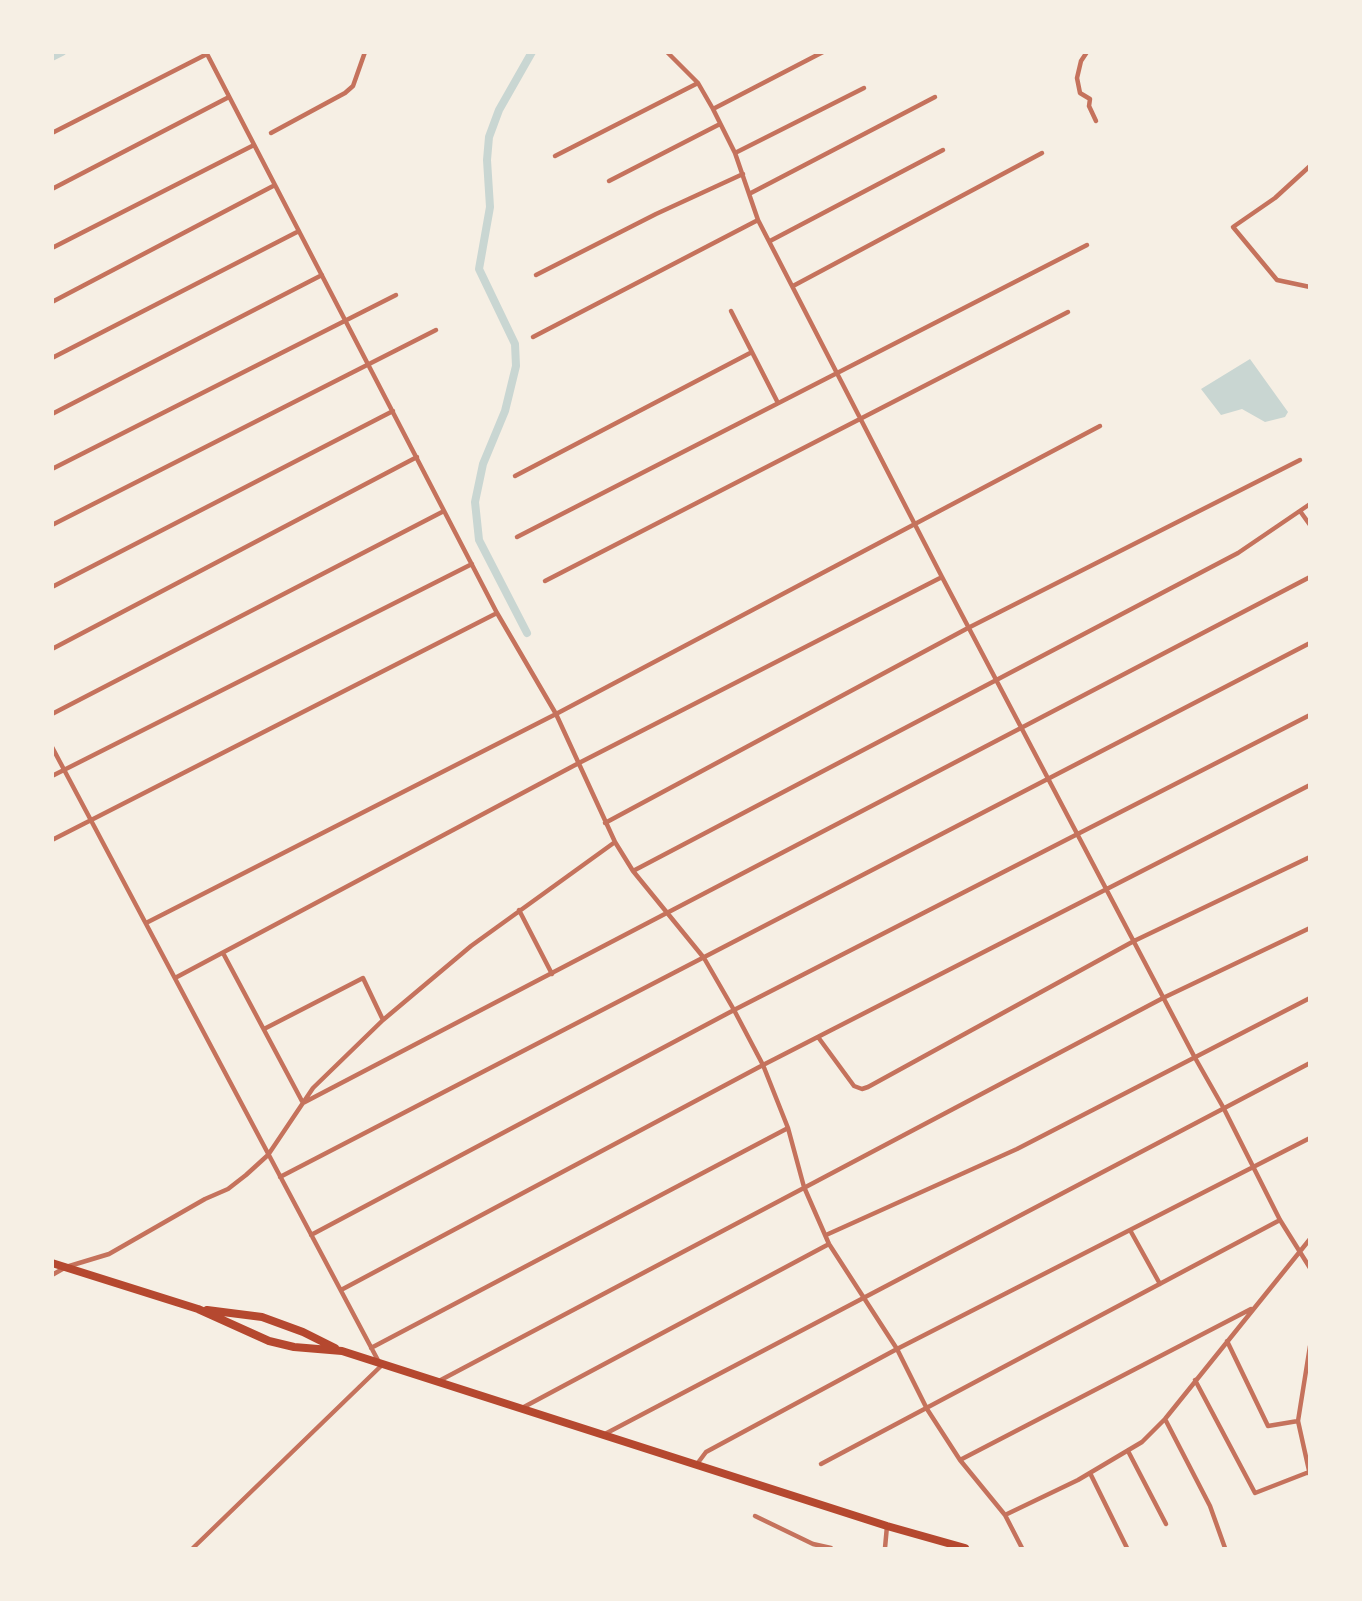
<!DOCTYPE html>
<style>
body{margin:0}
#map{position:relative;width:1362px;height:1601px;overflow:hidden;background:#f6efe4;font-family:"Golos Text",sans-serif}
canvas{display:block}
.frame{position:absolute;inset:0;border:54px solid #f6efe4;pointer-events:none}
</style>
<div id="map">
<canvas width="1362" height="1601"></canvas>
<div class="frame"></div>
</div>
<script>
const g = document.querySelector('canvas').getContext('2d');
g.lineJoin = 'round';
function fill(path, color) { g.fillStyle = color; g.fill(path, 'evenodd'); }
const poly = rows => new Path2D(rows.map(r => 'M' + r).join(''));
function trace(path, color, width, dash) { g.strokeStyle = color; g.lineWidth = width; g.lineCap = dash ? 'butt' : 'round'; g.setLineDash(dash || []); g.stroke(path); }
fill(poly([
 [1250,359,1288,412,1285,417,1265,422,1242,409,1221,415,1201,389]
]), '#c9d6d2');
trace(poly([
 [52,57,62,52],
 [527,633,479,540,475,502,483,464,505,411,516,366,515,344,479,269,490,207,487,160,489,137,499,110,532,52]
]), '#c9d6d2', 8);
trace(poly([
 [206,52,497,613,556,714,615,842,633,871,704,958,734,1010,763,1065,788,1128,804,1187,829,1244,897,1349,927,1409,960,1460,1005,1515,1022,1548],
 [667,52,698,83,713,109,735,153,758,220,942,577,1194,1056,1223,1107,1280,1220,1310,1268],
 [1087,52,1081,61,1077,78,1080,93,1090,99,1089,106,1096,121],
 [713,109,823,52],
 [52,133,207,54],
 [271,133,345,93,353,86,365,52],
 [735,153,864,88],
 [555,156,698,83],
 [1310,166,1275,198,1233,227,1277,280,1310,287],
 [609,181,720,124],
 [52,189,229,97],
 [749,194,935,97],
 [770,241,943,150],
 [52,248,254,145],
 [536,275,656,214,743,174],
 [793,286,1042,153],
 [52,302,275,185],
 [731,311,778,403],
 [533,337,758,220],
 [52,358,299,231],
 [52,414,322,275],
 [52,469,396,295],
 [515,476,752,352],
 [1300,511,1310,525],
 [52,525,436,330],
 [517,537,1087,245],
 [545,581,1068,312],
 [52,587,393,411],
 [52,649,417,457],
 [52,714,444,511],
 [52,747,381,1366,193,1548],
 [52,776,472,564],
 [605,823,968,628,1300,460],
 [52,840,497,613],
 [633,871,1238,553,1310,504],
 [519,910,552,974],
 [146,923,556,714,1100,426],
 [223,953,303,1103,1310,577],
 [175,978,577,764,942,577],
 [264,1029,363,978,383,1020],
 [818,1037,854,1086,862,1089,868,1087,1134,941,1310,857],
 [280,1177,1310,643],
 [1130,1230,1160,1284],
 [311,1235,734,1010,1310,715],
 [826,1235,1017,1149,1310,998],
 [52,1275,66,1267,109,1254,205,1199,228,1189,246,1175,268,1155,313,1088,383,1020,471,946,615,842],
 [341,1290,763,1065,1310,785],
 [1227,1341,1268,1426,1298,1421],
 [1310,1346,1298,1421,1310,1475],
 [371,1348,788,1128],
 [1195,1380,1255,1493,1309,1472],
 [437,1382,1163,998,1310,928],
 [522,1408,829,1244],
 [1165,1419,1210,1506,1225,1548],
 [603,1435,1310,1063],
 [1128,1451,1166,1524],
 [960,1460,1251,1309],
 [697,1464,706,1452,897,1349,1310,1138],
 [821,1464,1280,1220],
 [1090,1473,1127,1548],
 [1005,1515,1078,1480,1142,1442,1165,1419,1310,1239],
 [755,1516,813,1544,831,1548],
 [885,1548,887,1526]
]), '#c5725c', 4.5);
trace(poly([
 [52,1263,198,1309,269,1341,294,1347,342,1351,887,1526,965,1548],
 [207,1310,262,1317,303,1332,335,1348]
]), '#b5482f', 8);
</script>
